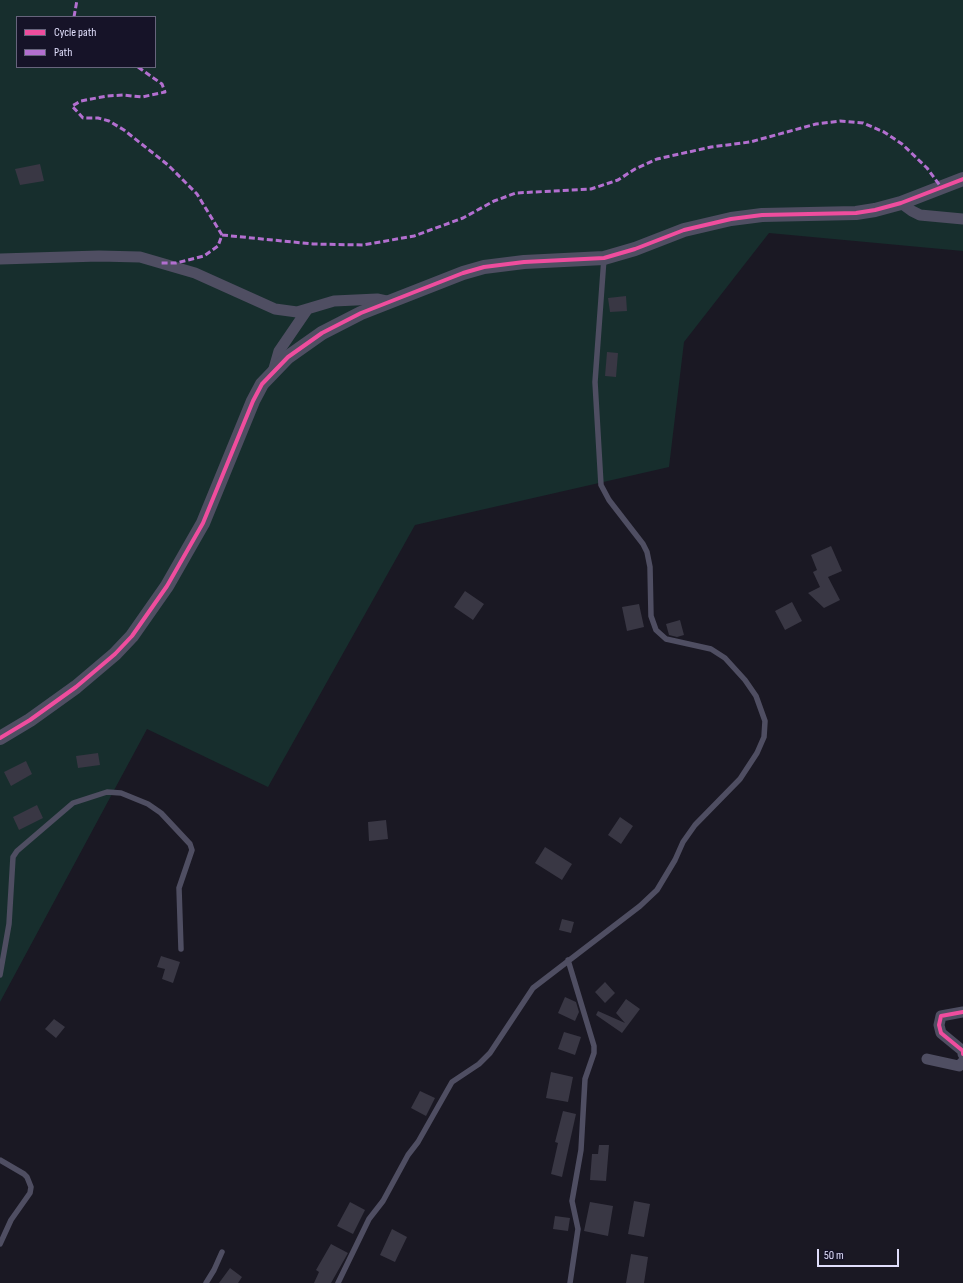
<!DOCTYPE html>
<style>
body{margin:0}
#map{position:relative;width:963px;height:1283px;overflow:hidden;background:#1a1823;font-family:"Sofia Sans Condensed",sans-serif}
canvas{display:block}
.legend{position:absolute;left:16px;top:16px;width:140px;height:52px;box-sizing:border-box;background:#161328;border:1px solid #67647c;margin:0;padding:5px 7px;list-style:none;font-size:12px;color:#e0defb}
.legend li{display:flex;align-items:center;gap:8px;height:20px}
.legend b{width:20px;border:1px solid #67647c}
.scale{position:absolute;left:817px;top:1249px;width:82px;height:18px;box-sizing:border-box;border:2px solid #e0defb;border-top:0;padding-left:5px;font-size:12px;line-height:14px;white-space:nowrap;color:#e0defb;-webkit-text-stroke:3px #161328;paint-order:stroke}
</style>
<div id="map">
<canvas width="963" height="1283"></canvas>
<ul class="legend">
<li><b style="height:5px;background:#ef4d9e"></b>Cycle path</li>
<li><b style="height:5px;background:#b36fd0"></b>Path</li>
</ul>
<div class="scale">50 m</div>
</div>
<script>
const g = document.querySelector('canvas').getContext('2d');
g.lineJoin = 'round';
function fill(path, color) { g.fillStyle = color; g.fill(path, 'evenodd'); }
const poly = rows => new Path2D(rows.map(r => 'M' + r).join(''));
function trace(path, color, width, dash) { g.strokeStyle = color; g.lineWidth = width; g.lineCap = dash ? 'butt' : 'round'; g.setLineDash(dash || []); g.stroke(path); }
fill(poly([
 [0,0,963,0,963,251,769,233,684,342,669,467,415,525,268,787,147,729,0,1002],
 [17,17,155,17,155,67,17,67]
]), '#172e2d');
fill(poly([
 [40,164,44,181,20,185,15,169],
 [626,296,627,311,610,312,608,298],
 [607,352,618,353,616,377,605,376],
 [831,546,842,571,828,577,840,600,824,608,808,593,820,587,813,572,817,570,811,555],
 [465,591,484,604,473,620,454,607],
 [792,602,802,621,785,630,775,611],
 [639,604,644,627,627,631,622,607],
 [680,620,684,635,677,637,669,635,666,624],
 [98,753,100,765,78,768,76,756],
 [26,761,32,774,11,786,4,772],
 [37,805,43,818,19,830,13,817],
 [620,817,633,826,621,844,608,835],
 [386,820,388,839,369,841,368,822],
 [545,847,572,864,562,880,535,863],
 [562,919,574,922,571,933,559,930],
 [161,956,180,962,173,983,162,979,165,969,157,967],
 [605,982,615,993,605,1003,595,992],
 [565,997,576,1002,579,1012,575,1021,558,1013],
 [626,999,640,1009,622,1033,596,1015,598,1011,625,1023,616,1013],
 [54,1019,65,1027,56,1038,45,1029],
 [564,1032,581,1037,575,1055,558,1049],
 [551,1072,573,1077,568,1102,546,1098],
 [420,1091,435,1098,426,1116,411,1108],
 [563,1111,576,1114,562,1177,551,1174,558,1143,555,1142],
 [599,1145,609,1145,606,1181,590,1180,592,1154,598,1154],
 [634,1201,650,1204,644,1237,628,1234],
 [350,1202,365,1210,353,1234,337,1226],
 [590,1202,613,1206,608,1236,584,1231],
 [555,1216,570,1218,568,1231,553,1229],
 [392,1229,407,1237,395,1262,380,1255],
 [331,1244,348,1253,331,1283,314,1283,319,1272,316,1270],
 [631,1254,648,1257,644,1283,626,1283],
 [230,1268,242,1277,238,1283,219,1283]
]), '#393744');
trace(poly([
 [568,960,594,1046,594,1053,585,1079,581,1150,572,1201,578,1229,570,1283],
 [0,975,9,924,13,857,17,851,73,803,107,792,121,793,148,804,161,813,190,844,192,850,179,888,181,949],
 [0,1160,24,1174,27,1177,31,1187,30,1193,11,1220,0,1244],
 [206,1283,214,1270,222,1252],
 [338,1283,369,1219,383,1201,408,1155,418,1142,452,1082,479,1064,490,1053,533,988,640,906,657,890,675,860,683,842,695,825,740,779,757,753,764,737,765,721,756,696,745,680,725,658,711,649,666,639,656,630,651,616,650,567,647,552,643,544,609,500,601,485,595,382,604,258]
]), '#4f4e62', 5.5);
trace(poly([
 [901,203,912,211,920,215,963,219],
 [0,259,99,256,140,257,195,273,275,309,297,312,334,301,377,299,391,302],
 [273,372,279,351,307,310],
 [963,1012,941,1016,939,1025,941,1033,963,1051,963,1054],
 [927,1059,959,1066,963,1062]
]), '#4f4e62', 11);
trace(poly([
 [0,738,30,720,76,687,115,654,132,636,167,586,203,523,253,401,262,384,288,357,322,333,361,313,463,273,484,267,524,262,604,258,635,249,684,230,731,219,762,215,856,213,875,210,901,203,963,179]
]), '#4f4e62', 14);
trace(poly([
 [74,17,77,0],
 [138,67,162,84,165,92,142,97,123,95,107,96,81,101,72,106,83,118,98,118,109,121,124,130,168,165,197,194,222,235,218,246,204,256,176,263,161,263],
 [222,235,313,244,363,245,414,236,463,218,494,201,516,193,591,189,618,180,635,169,657,159,711,147,750,142,816,124,840,121,863,123,884,132,902,144,927,168,941,187]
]), '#b36fd0', 3, [6, 3]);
trace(poly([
 [0,738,30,720,76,687,115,654,132,636,167,586,203,523,253,401,262,384,288,357,322,333,361,313,463,273,484,267,524,262,604,258,635,249,684,230,731,219,762,215,856,213,875,210,901,203,963,179],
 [963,1012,941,1016,939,1025,941,1033,963,1051,963,1054]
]), '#ef4d9e', 4);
</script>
